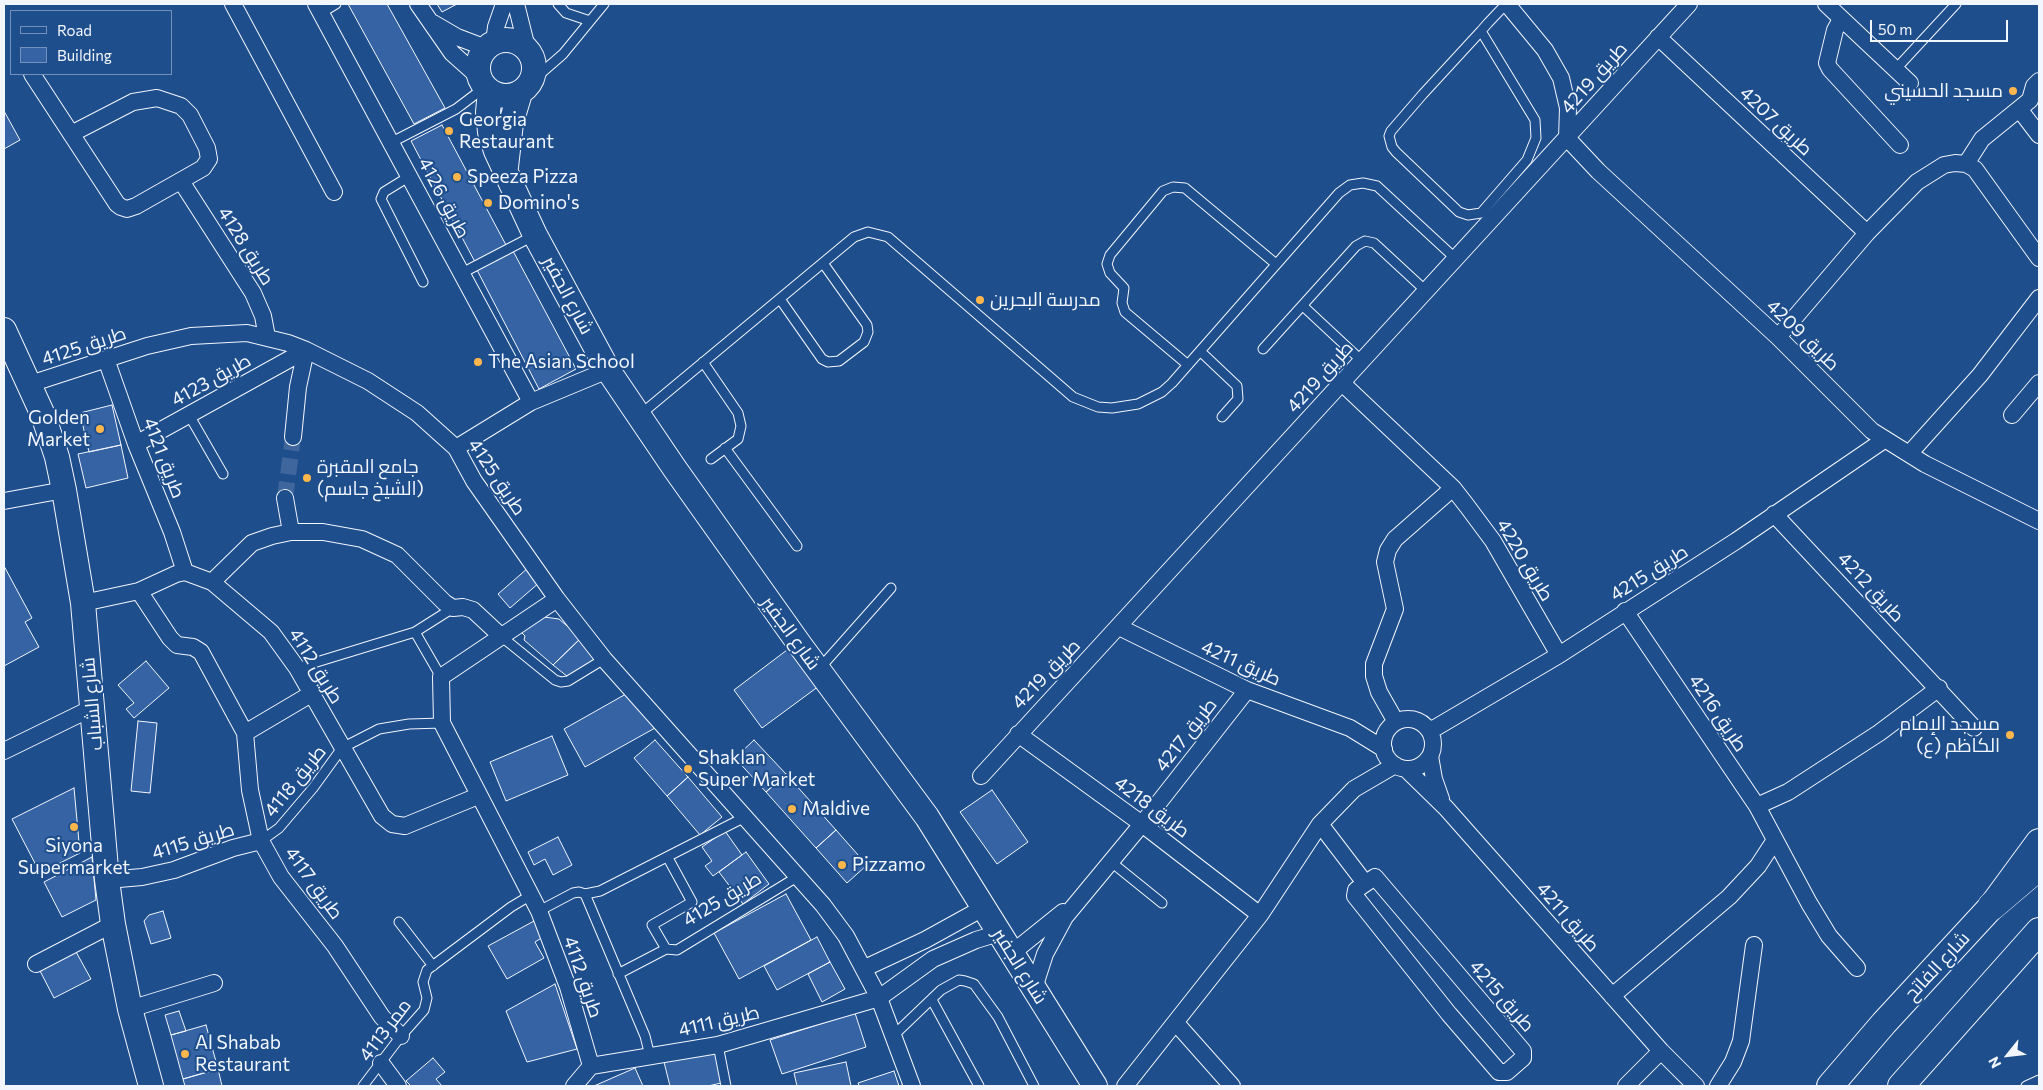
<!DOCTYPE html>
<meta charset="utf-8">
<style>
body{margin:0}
#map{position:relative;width:2043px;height:1090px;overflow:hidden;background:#1f4e8c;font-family:Commissioner,sans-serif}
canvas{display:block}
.frame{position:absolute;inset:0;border:5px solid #f2f6ff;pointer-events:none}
.legend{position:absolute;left:10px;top:10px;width:162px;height:65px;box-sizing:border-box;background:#1f4e8c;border:1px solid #7391ba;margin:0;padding:6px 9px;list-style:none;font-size:15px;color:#f2f6ff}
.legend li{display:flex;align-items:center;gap:10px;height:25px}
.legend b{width:25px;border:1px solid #7391ba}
.north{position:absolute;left:1983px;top:1030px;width:50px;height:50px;-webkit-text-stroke:4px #1f4e8c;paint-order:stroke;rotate:241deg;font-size:14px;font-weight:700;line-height:20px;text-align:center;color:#f2f6ff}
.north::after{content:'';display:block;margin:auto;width:18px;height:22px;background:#f2f6ff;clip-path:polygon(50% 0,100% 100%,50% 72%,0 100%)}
.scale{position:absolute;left:1870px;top:20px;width:138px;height:22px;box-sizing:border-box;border:2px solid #f2f6ff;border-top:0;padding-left:6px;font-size:15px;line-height:18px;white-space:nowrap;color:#f2f6ff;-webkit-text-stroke:4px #1f4e8c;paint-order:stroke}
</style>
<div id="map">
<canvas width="2043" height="1090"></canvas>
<div class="frame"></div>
<ul class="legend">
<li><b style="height:6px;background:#1f4e8c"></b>Road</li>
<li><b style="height:14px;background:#3563a3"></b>Building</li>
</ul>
<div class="north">N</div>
<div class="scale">50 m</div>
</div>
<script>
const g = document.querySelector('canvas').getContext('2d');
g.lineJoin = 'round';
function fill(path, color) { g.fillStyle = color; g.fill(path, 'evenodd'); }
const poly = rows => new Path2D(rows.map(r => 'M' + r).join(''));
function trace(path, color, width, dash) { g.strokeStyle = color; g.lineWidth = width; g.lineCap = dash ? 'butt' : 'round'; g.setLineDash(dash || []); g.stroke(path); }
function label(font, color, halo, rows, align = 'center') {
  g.font = font + ' Commissioner,Cairo,sans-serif'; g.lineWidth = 4; g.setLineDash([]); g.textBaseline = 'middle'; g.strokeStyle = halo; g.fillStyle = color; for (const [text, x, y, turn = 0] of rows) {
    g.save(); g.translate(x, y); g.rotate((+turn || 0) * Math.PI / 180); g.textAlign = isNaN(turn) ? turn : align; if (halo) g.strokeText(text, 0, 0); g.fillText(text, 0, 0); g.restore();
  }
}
const building = poly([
 [348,4,387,4,445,108,414,124,348,4],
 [437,4,457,4,442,12,437,4],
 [4,111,20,140,4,149,4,111],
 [442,125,506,245,475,262,411,141,442,125],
 [513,251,576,369,539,389,477,270,513,251],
 [112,405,121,445,89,452,80,413,112,405],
 [121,445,128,478,86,488,78,454,121,445],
 [4,566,32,618,25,622,39,647,4,666,4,566],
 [528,568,540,582,510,608,498,594,528,568],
 [544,617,559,619,581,638,553,665,524,640,525,636,520,631,544,617],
 [581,638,596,660,568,677,553,665,581,638],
 [791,647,819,686,762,728,734,690,791,647],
 [146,661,169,688,134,718,126,709,134,703,118,685,146,661],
 [626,694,655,728,585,767,564,729,626,694],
 [138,721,157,723,150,793,131,791,138,721],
 [552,736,568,775,506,801,490,762,552,736],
 [655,740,688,777,667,796,634,758,655,740],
 [754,740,786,774,766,792,735,758,754,740],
 [786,774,836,830,816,848,766,792,786,774],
 [688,777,722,817,700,835,667,796,688,777],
 [74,788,80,853,40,873,12,819,74,788],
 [992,790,1028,842,997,864,960,812,992,790],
 [836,830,867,865,847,883,816,848,836,830],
 [725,831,742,855,713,876,705,866,712,861,702,847,725,831],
 [558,837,572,865,553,875,545,859,534,865,528,852,558,837],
 [746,852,769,884,743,904,719,872,746,852],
 [92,857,96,900,62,917,44,882,92,857],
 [786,894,811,940,739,979,714,933,786,894],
 [163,911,171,938,151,944,144,921,149,915,163,911],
 [534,921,543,937,535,942,544,958,507,979,488,946,534,921],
 [817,937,830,962,777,990,764,966,817,937],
 [75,950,91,979,54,998,39,969,75,950],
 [830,962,845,989,822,1002,808,974,830,962],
 [555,984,577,1049,527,1062,506,1011,555,984],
 [179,1011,186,1031,171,1035,165,1015,179,1011],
 [855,1013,866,1047,782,1074,770,1040,855,1013],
 [206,1025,218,1069,183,1079,171,1035,206,1025],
 [716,1049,721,1083,708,1086,670,1086,664,1062,716,1049],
 [433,1058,445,1072,436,1079,442,1086,411,1086,406,1081,433,1058],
 [846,1062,851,1086,797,1086,794,1073,846,1062],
 [635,1068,643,1086,594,1086,635,1068],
 [218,1069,222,1086,185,1086,183,1079,218,1069],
 [894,1071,899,1086,859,1086,858,1083,894,1071]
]);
fill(building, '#3563a3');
trace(building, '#f2f6ff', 1);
trace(poly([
 [285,498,293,437]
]), '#3f679d', 16, [16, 8]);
const lane = poly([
 [558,4,566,13,590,21],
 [321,13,336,4],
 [1481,31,1535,120,1536,138,1527,160,1481,213,1468,215,1459,212,1396,152,1392,147,1389,136,1391,131,1423,94,1481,31,1488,23,1506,4],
 [1895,70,1956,4],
 [532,81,563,54,604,4],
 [392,142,456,109,485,87],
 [410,176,384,192,381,199,423,282],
 [462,273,535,235],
 [780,299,822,359,828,362,839,361,864,342,868,332,867,325,823,263],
 [1303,306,1362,361],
 [1263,349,1356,246,1365,241,1374,243,1426,291],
 [1200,351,1237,386,1238,399,1222,417],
 [703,362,738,413,741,426,738,439,711,459],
 [1188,365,1125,312,1122,303,1124,288,1110,273,1107,264,1110,255,1163,191,1173,187,1185,188,1276,264],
 [641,414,854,237,868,232,888,237,1073,397,1098,407,1112,408,1138,404,1162,392,1172,383,1339,193,1350,185,1363,183,1377,186,1456,259],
 [189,415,223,474],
 [725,448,797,546],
 [415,632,441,677],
 [502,637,555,680,561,682,568,681,604,659],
 [297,668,415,632,453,608],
 [820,668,891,588],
 [261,841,279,828,313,788,342,748,379,729,409,724,442,723],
 [668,858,692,902,652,925,666,949,677,950,797,877],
 [1110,861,1162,903],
 [585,894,645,1036,650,1056],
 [539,911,573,893,579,892,585,894,600,891,745,817],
 [399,922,433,966],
 [618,974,666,949],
 [932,1000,979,1086],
 [893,1036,941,990,959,980,965,981,974,984,998,1017,1034,1086],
 [718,1045,726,1086],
 [363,1086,401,1036,424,1010,427,998,423,982,427,970,511,907,531,895],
 [2026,1086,2039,1080]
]);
const street = poly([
 [233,4,334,192],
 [316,4,531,402],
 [418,4,452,53,480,78],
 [516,4,527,48],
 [1507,4,1545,50,1561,78,1568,108,1567,138],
 [1826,4,1910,83],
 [1841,19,1835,30,1827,63,1830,69,1900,145],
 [433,23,457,37,486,48],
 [1658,37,1867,233],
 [494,42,496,27,504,4],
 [32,74,117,204,121,207,127,209,136,206,203,168,209,159,207,148,190,115,181,106,157,98,133,102,71,134],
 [2020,110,2039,135],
 [1567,138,1598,171,1778,337,1872,431,1925,464,2039,521],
 [1966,164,1982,139,2030,100,2034,86,2039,81],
 [181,181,253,293,263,316,267,337],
 [1778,337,1867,233,1917,182,1944,165,1955,163,1966,164,1975,169,2039,258],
 [106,359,136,444,172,532,185,572],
 [1342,383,1453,488,1467,506,1493,541,1559,655],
 [30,384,147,346,191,336,247,333,288,343,306,350,368,381,417,413,456,448,474,481,557,599,604,659,823,905,846,936,879,998,912,1086],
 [2012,415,2039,383],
 [293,437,298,387,306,350],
 [136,444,306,350],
 [456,448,531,402,608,370],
 [1909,454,1980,375,2039,298],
 [285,498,291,532],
 [4,501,64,490],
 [1774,514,1974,728],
 [212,582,252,543,272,536,291,532,323,532,362,539,397,555,445,603,453,608,463,607,473,610,502,637],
 [139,591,170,638,177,645,193,647,201,652,245,733,250,790,261,841,281,877,335,946,382,1017,401,1036],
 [557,599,441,677,442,723,539,911,568,987,591,1066],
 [83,603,139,591,176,574,185,572,212,582,271,632,297,668,382,816,392,824,405,826,478,796],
 [1625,611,1757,806,1809,903,1829,936,1857,968],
 [1119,627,1247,690,1350,728,1384,749],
 '1383 744a25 25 0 1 1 50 0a25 25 0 1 1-50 0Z',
 [1396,722,1379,692,1374,676,1374,664,1395,609,1385,562,1388,550,1395,539,1453,488],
 [1430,731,1559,655,1736,541,1884,440],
 [245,733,311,694],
 [1018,734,1142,824,1260,915],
 [4,751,92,708],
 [1430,756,1434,779,1441,799],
 [1406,769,1446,808,1661,1051,1696,1086],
 [981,776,1689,4],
 [1757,806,1788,792,1879,733,1939,688],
 [1320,824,1365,883],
 [1375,877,1523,1051,1523,1058,1507,1072,1499,1072,1449,1014,1355,896,1356,890,1375,877],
 [107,880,142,877,174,870,233,848,261,841],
 [1012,953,1063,912],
 [36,964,113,924],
 [865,968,925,940,983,908],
 [1034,988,1045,954,1065,917,1142,824,1247,690],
 [1612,996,1729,897,1758,866,1775,840],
 [130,1009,214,983],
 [1176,1023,1232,1086],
 [381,1063,398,1086],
 [574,1086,591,1066,718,1045,879,998,933,959,976,940,999,933],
 [1125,1086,1260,915,1320,824,1354,789,1395,765],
 [1626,1086,1661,1051],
 [1718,1086,1733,1062,1741,1041,1754,945]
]);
const secondary = poly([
 '478 68a28 28 0 1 1 56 0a28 28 0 1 1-56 0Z',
 [490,91,488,112,490,132,496,151,535,235,608,370,675,469,800,645,927,817,1095,1086],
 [506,167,511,123,520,93],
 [4,330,43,415,57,457,64,490,83,603,107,880,113,924,130,1009,151,1086]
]);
const primary = poly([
 [1830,1086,1884,1023,1992,906,2039,842],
 [1901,1086,2039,931]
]);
const highway = poly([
 [1992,906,2039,866]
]);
trace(lane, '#f2f6ff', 11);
trace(street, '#f2f6ff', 18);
trace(secondary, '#f2f6ff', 26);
trace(primary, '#f2f6ff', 28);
trace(highway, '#f2f6ff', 29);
trace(lane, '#1f4e8c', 9);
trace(street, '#1f4e8c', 16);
trace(secondary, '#1f4e8c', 24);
trace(primary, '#1f4e8c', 26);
trace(highway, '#1f4e8c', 28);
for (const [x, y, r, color] of [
 [2013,91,5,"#ffb74d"],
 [449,131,5,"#ffb74d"],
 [457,177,5,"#ffb74d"],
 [488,203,5,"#ffb74d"],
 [980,300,5,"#ffb74d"],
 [478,362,5,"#ffb74d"],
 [100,429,5,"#ffb74d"],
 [307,478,5,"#ffb74d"],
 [2010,735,5,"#ffb74d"],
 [688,769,5,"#ffb74d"],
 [792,809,5,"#ffb74d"],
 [74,827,5,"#ffb74d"],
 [842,865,5,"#ffb74d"],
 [185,1054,5,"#ffb74d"]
]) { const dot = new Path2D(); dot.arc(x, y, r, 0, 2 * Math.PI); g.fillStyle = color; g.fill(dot); trace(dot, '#1f4e8c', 2); }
label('19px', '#f2f6ff', '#1f4e8c', [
 ["طريق 4219",1594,78,-48],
 ["طريق 4207",1776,121,43],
 ["طريق 4126",444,198,62],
 ["طريق 4128",246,246,58],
 ["شارع الجفير",568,295,62],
 ["طريق 4209",1803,335,44],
 ["طريق 4125",84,346,-18],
 ["طريق 4219",1320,377,-48],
 ["طريق 4123",211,380,-29],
 ["طريق 4121",164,458,69],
 ["طريق 4125",497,477,56],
 ["طريق 4220",1525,560,59],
 ["طريق 4215",1649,573,-32],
 ["طريق 4212",1871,587,47],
 ["شارع الجفير",791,633,54],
 ["طريق 4211",1241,663,24],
 ["طريق 4112",316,666,58],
 ["طريق 4219",1046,674,-46],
 ["شارع الشباب",92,704,-95],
 ["طريق 4216",1718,713,56],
 ["طريق 4217",1186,735,-52],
 ["طريق 4118",295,781,-51],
 ["طريق 4218",1152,807,37],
 ["طريق 4115",193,841,-17],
 ["طريق 4117",314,883,54],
 ["طريق 4125",722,899,-31],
 ["طريق 4211",1568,917,49],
 ["شارع الجفير",1020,966,58],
 ["شارع الفاتح",1937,966,-47],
 ["طريق 4112",583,977,71],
 ["طريق 4215",1502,996,49],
 ["طريق 4111",719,1021,-13],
 ["ممر 4113",385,1030,-53]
]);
label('19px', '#f2f6ff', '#1f4e8c', [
 ["مسجد الحسيني",2003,91,"right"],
 ["Georgia",459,120],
 ["Restaurant",459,142],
 ["Speeza Pizza",467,177],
 ["Domino's",498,203],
 ["مدرسة البحرين",990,300],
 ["The Asian School",488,362],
 ["Golden",90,418,"right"],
 ["Market",90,440,"right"],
 ["جامع المقبرة",317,467],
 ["(الشيخ جاسم)",317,489],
 ["مسجد الإمام",2000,724,"right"],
 ["الكاظم (ع)",2000,746,"right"],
 ["Shaklan",698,758],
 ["Super Market",698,780],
 ["Maldive",802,809],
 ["Siyona",74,846,"center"],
 ["Supermarket",74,868,"center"],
 ["Pizzamo",852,865],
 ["Al Shabab",195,1043],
 ["Restaurant",195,1065]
], 'left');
</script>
